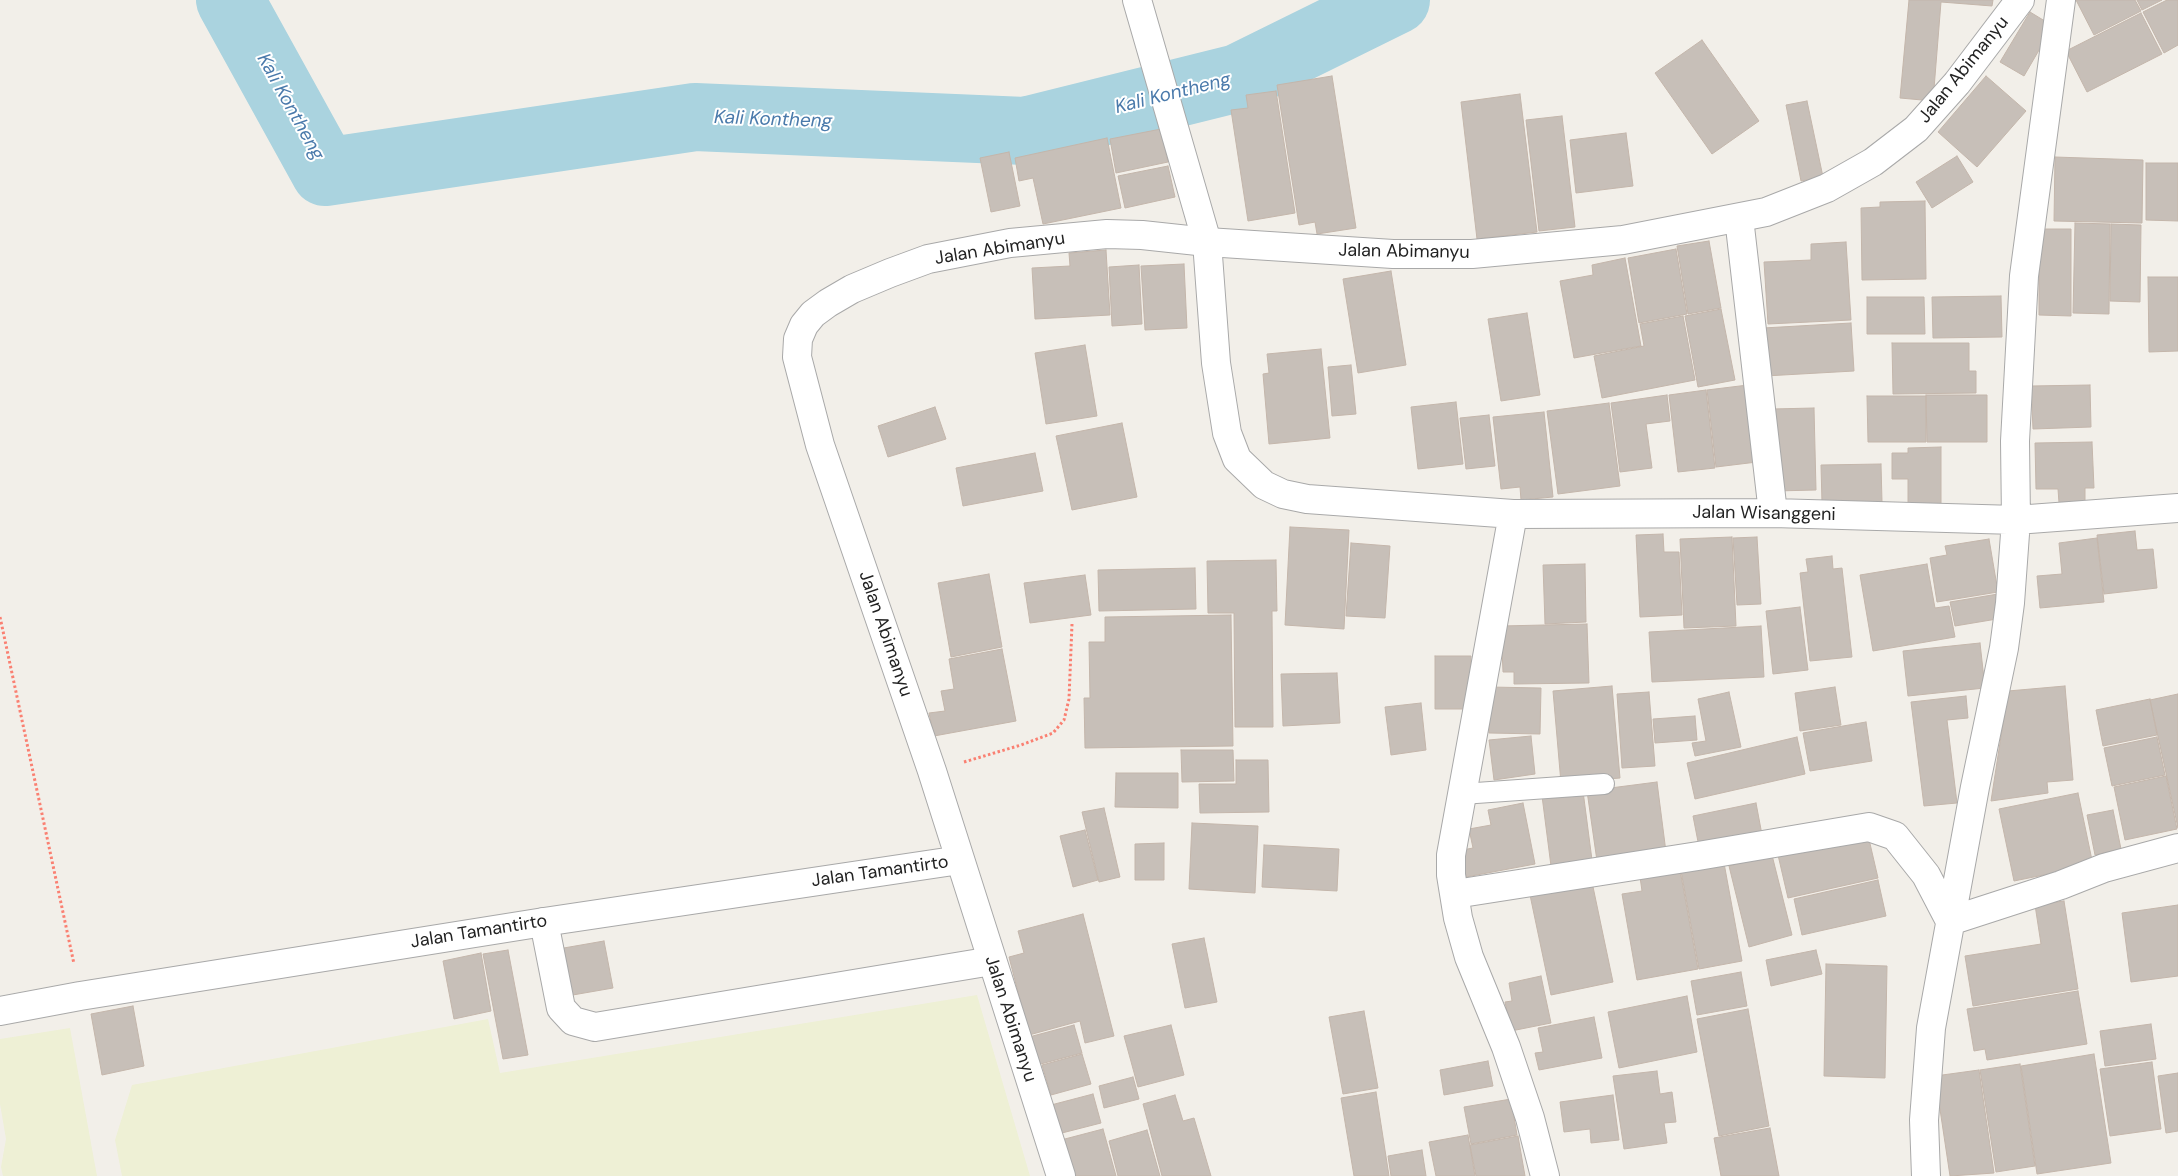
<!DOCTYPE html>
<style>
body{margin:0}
canvas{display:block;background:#f2efe9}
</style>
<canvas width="2178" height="1176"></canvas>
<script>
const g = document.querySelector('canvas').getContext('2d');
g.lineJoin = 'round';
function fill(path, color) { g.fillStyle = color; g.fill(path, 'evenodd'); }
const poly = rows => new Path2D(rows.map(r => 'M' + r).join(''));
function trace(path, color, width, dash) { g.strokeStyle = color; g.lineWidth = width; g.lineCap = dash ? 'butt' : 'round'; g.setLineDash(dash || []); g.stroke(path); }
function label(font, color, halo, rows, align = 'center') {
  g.font = font + ' "DM Sans",sans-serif'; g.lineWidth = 4; g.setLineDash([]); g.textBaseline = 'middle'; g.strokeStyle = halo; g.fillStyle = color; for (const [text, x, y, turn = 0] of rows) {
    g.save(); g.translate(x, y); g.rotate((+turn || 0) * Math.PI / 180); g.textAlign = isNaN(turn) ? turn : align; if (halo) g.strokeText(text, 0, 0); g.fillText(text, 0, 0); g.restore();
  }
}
fill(poly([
 [977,995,1030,1176,122,1176,115,1140,132,1085,488,1019,500,1073],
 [70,1028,97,1176,3,1176,1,1167,6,1139,0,1104,0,1039]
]), '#eef0d5');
trace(poly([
 [230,0,325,172,695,117,1025,131,1238,78,1396,0]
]), '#aad3df', 68);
const building = poly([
 [1909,0,1993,0,1992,6,1941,2,1933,101,1900,98,1909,0],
 [2076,0,2135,0,2141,11,2094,35,2076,0],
 [2137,0,2162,0,2142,10,2137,0],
 [2167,0,2178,0,2178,45,2164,53,2143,12,2167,0],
 [2030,12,2053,26,2024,76,2000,62,2030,12],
 [2141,13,2162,54,2087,92,2066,51,2141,13],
 [1702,40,1759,121,1712,154,1655,73,1702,40],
 [1332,76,1356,228,1317,234,1315,222,1299,225,1277,85,1332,76],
 [1986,76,2026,111,1977,167,1938,132,1986,76],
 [1276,91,1295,213,1248,221,1231,110,1248,108,1246,95,1276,91],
 [1520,94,1537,232,1477,239,1461,102,1520,94],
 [1807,101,1823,177,1801,181,1786,105,1807,101],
 [1562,116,1575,227,1539,231,1526,120,1562,116],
 [1161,129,1168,162,1116,173,1110,139,1161,129],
 [1626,133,1633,186,1576,193,1570,140,1626,133],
 [1107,138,1121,208,1043,224,1033,178,1019,181,1015,158,1107,138],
 [1009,152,1020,206,991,212,980,158,1009,152],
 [1957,156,1973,182,1932,208,1916,182,1957,156],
 [2055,157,2143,160,2142,223,2054,221,2055,157],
 [2146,163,2178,163,2178,221,2146,220,2146,163],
 [1168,166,1175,197,1125,208,1118,176,1168,166],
 [1925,201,1926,279,1862,280,1861,208,1880,207,1880,202,1925,201],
 [2075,223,2110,224,2109,314,2073,313,2075,223],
 [2111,224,2141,225,2140,302,2110,301,2111,224],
 [2039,229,2071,229,2071,316,2039,315,2039,229],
 [1709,241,1721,308,1688,314,1677,246,1709,241],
 [1846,242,1851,320,1768,324,1764,262,1811,260,1811,244,1846,242],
 [1676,249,1687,314,1639,323,1628,258,1676,249],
 [1106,250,1110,315,1035,319,1032,268,1070,266,1069,253,1106,250],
 [1625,258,1641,346,1574,358,1560,281,1593,275,1592,265,1625,258],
 [1184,264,1187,328,1145,330,1141,266,1184,264],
 [1139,265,1142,324,1112,326,1109,267,1139,265],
 [1391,271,1406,365,1358,373,1343,279,1391,271],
 [2148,277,2178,277,2178,351,2149,352,2148,277],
 [2001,296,2002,337,1933,338,1932,297,2001,296],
 [1867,297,1924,297,1925,334,1867,334,1867,297],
 [1721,309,1735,380,1698,387,1685,316,1721,309],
 [1527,313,1540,395,1501,401,1488,319,1527,313],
 [1683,316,1695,380,1602,398,1594,356,1644,346,1640,324,1683,316],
 [1851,323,1854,371,1765,376,1763,328,1851,323],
 [1892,343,1969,343,1969,371,1976,371,1976,393,1893,394,1892,343],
 [1085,345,1097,416,1046,424,1035,353,1085,345],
 [1321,349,1330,438,1269,444,1263,374,1269,373,1267,354,1321,349],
 [1351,365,1356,414,1332,416,1328,367,1351,365],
 [1748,385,1757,462,1716,467,1707,390,1748,385],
 [2090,385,2091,427,2033,429,2031,386,2090,385],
 [1706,390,1715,468,1678,472,1669,395,1706,390],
 [1667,395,1670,421,1646,424,1652,468,1620,472,1611,403,1667,395],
 [1926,395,1987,395,1987,442,1927,442,1926,395],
 [1867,396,1926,396,1926,442,1868,442,1867,396],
 [1456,402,1463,464,1418,469,1411,407,1456,402],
 [1609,403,1620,486,1558,494,1547,411,1609,403],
 [935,407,946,439,888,457,878,426,935,407],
 [1814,408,1816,490,1775,491,1772,409,1814,408],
 [1544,412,1553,497,1521,500,1520,487,1501,489,1493,417,1544,412],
 [1489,415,1495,466,1466,469,1460,418,1489,415],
 [1122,423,1137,497,1072,510,1056,436,1122,423],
 [2092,442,2094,488,2085,488,2085,502,2059,503,2058,489,2036,489,2035,443,2092,442],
 [1941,447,1941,510,1908,511,1908,479,1892,479,1892,453,1908,453,1908,448,1941,447],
 [1035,453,1043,491,963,506,956,468,1035,453],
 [1881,464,1882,502,1822,503,1821,465,1881,464],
 [1290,527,1349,530,1344,629,1285,625,1290,527],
 [2135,531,2137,550,2153,549,2157,588,2104,594,2097,535,2135,531],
 [1663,534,1664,552,1679,552,1682,615,1640,617,1636,535,1663,534],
 [1732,537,1736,626,1684,628,1680,539,1732,537],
 [1757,537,1761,604,1737,605,1733,538,1757,537],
 [2097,538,2104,602,2040,608,2037,576,2062,574,2059,543,2097,538],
 [1989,539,1998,592,1937,602,1930,558,1947,555,1945,546,1989,539],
 [1351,543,1390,546,1385,618,1346,616,1351,543],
 [1832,556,1833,569,1842,568,1852,657,1810,661,1800,573,1808,572,1806,559,1832,556],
 [1276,560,1277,611,1272,611,1273,727,1235,727,1234,613,1208,613,1207,561,1276,560],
 [1585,564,1586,622,1545,624,1543,565,1585,564],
 [1927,564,1935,608,1949,606,1955,637,1873,651,1860,575,1927,564],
 [1195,568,1196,609,1099,611,1098,570,1195,568],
 [989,574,1002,647,951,657,938,583,989,574],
 [1085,575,1091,615,1030,623,1024,583,1085,575],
 [1998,594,2003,618,1955,626,1950,602,1998,594],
 [1800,607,1808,670,1773,674,1766,611,1800,607],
 [1231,615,1233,746,1085,748,1084,698,1090,698,1089,642,1105,642,1105,617,1231,615],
 [1587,624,1589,683,1514,684,1514,672,1503,672,1501,626,1587,624],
 [1761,626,1764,677,1652,682,1649,632,1761,626],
 [1980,643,1985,688,1908,696,1903,651,1980,643],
 [1002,649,1016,721,934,736,929,713,945,711,941,691,954,689,949,659,1002,649],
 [1435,656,1471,656,1470,709,1435,709,1435,656],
 [1337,673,1340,723,1283,726,1281,674,1337,673],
 [1612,686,1620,778,1561,783,1553,691,1612,686],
 [2065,686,2073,780,2047,782,2048,793,1991,801,2008,691,2065,686],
 [1490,687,1541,688,1540,734,1489,733,1490,687],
 [1835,687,1841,725,1800,731,1795,693,1835,687],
 [1649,692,1655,766,1622,768,1617,694,1649,692],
 [1729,692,1741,747,1695,756,1692,743,1706,741,1698,699,1729,692],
 [2178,694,2178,828,2150,700,2178,694],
 [1966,696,1968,718,1947,720,1957,803,1924,806,1911,702,1966,696],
 [2150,699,2157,735,2103,746,2096,710,2150,699],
 [1421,703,1426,750,1391,755,1385,707,1421,703],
 [1695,716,1697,740,1655,743,1653,719,1695,716],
 [1866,722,1872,761,1810,771,1803,733,1866,722],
 [1531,736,1535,774,1494,780,1489,740,1531,736],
 [1797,737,1805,774,1695,799,1687,763,1797,737],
 [2157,737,2165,775,2112,786,2104,748,2157,737],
 [1181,750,1233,750,1234,781,1182,782,1181,750],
 [1236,760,1268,760,1269,812,1200,813,1199,784,1236,784,1236,760],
 [1116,773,1178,773,1178,808,1115,807,1116,773],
 [2166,776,2177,829,2125,840,2114,787,2166,776],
 [1657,782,1666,852,1597,861,1587,791,1657,782],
 [1583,791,1592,860,1551,866,1542,796,1583,791],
 [2078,793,2093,865,2014,881,1999,809,2078,793],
 [1523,803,1535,864,1466,877,1462,850,1473,848,1469,829,1491,825,1488,810,1523,803],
 [1756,803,1763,840,1700,852,1693,816,1756,803],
 [1104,808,1120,877,1099,882,1082,812,1104,808],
 [2113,810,2121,849,2095,855,2087,815,2113,810],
 [1192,823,1258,826,1255,893,1189,889,1192,823],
 [1085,830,1098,880,1073,887,1060,836,1085,830],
 [1868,835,1878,878,1788,898,1778,855,1868,835],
 [1164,843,1164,880,1135,880,1135,844,1164,843],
 [1264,845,1339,849,1337,891,1262,887,1264,845],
 [1772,855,1792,935,1749,947,1729,866,1772,855],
 [1724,863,1742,961,1699,969,1681,871,1724,863],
 [1680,870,1698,969,1637,980,1622,894,1642,891,1640,877,1680,870],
 [1878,880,1886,916,1802,935,1794,899,1878,880],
 [1592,882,1613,982,1551,995,1530,895,1592,882],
 [2064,901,2078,989,1973,1006,1965,956,2041,944,2035,905,2064,901],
 [2178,905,2178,976,2131,982,2122,913,2178,905],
 [1083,914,1114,1036,1085,1043,1080,1021,1029,1035,1009,957,1024,953,1018,931,1083,914],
 [1204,938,1217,1002,1185,1008,1172,944,1204,938],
 [604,941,613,988,567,996,558,949,604,941],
 [508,950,528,1055,503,1059,483,954,508,950],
 [1816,950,1822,974,1771,986,1766,960,1816,950],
 [481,953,491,1011,454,1019,443,961,481,953],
 [1826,964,1887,966,1885,1078,1824,1076,1826,964],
 [1741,972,1747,1006,1697,1015,1691,981,1741,972],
 [1541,976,1551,1023,1511,1031,1505,1002,1512,1001,1509,983,1541,976],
 [2078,991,2087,1044,1987,1060,1985,1049,1974,1051,1967,1009,2078,991],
 [1687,996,1697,1052,1619,1068,1608,1012,1687,996],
 [133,1006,144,1066,102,1075,91,1014,133,1006],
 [1748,1009,1769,1126,1719,1136,1697,1019,1748,1009],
 [1364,1011,1378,1088,1343,1094,1329,1017,1364,1011],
 [1594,1017,1602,1058,1539,1070,1535,1053,1543,1052,1538,1028,1594,1017],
 [2151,1024,2156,1059,2105,1066,2100,1031,2151,1024],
 [1074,1025,1082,1053,1037,1065,1029,1037,1074,1025],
 [1171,1025,1184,1075,1138,1087,1124,1036,1171,1025],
 [1082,1054,1091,1084,1051,1095,1042,1065,1082,1054],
 [2094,1054,2111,1163,2037,1174,2021,1066,2094,1054],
 [1488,1061,1493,1086,1444,1095,1440,1070,1488,1061],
 [2152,1062,2161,1129,2110,1136,2100,1069,2152,1062],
 [2020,1064,2035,1166,1996,1172,1980,1070,2020,1064],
 [1979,1070,1994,1173,1950,1176,1935,1076,1979,1070],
 [1657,1071,1660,1094,1672,1092,1676,1122,1664,1123,1667,1143,1624,1149,1613,1076,1657,1071],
 [2178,1073,2178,1131,2166,1133,2158,1076,2178,1073],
 [1133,1077,1139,1099,1104,1108,1099,1086,1133,1077],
 [1376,1092,1389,1176,1354,1176,1341,1098,1376,1092],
 [1093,1094,1101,1123,1058,1134,1051,1105,1093,1094],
 [1175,1095,1183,1121,1194,1118,1211,1176,1162,1176,1143,1104,1175,1095],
 [1613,1095,1619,1140,1591,1143,1590,1129,1564,1132,1560,1102,1613,1095],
 [1511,1099,1517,1135,1471,1144,1464,1107,1511,1099],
 [1770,1128,1779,1176,1721,1176,1714,1138,1770,1128],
 [1103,1129,1116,1176,1071,1176,1061,1140,1103,1129],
 [1147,1130,1160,1176,1118,1176,1109,1141,1147,1130],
 [1468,1135,1475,1176,1436,1176,1429,1142,1468,1135],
 [1518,1136,1525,1176,1476,1176,1470,1145,1518,1136],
 [1422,1150,1426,1176,1391,1176,1388,1156,1422,1150]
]);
fill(building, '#c7bfb8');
trace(building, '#c4b6ab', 1);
const service = poly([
 [1462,794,1604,784]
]);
const minor = poly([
 [1137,0,1207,242,1216,363,1227,433,1237,459,1264,485,1283,494,1307,499,1513,514,1773,513,2016,520,2178,508],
 [1739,218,1773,513],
 [1513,514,1451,855,1451,875,1458,918,1469,957,1506,1047,1530,1118,1545,1176],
 [1455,894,1698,856,1869,827,1895,836,1926,875,1950,921,2061,885,2104,868,2178,848],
 [544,922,561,1008,573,1021,595,1027,992,961],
 [1926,1176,1924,1120,1931,1028,1975,787,2004,648,2010,603,2016,520,2015,441,2024,276,2061,0]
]);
const tertiary = poly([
 [0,1011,80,996,544,922,960,860],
 [1061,1176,932,771,820,445,797,357,798,339,804,325,813,314,828,303,852,289,890,273,928,259,1010,243,1107,234,1142,235,1207,242,1393,254,1472,254,1623,240,1766,212,1827,188,1873,162,1916,129,1957,83,2020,0]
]);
trace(service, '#a9a9a9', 22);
trace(minor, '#a9a9a9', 30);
trace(tertiary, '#a9a9a9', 30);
trace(poly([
 [0,617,74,964],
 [964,762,1021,745,1053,733,1064,720,1069,699,1072,624]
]), '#fa8072', 3, [2.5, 2.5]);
trace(service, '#fff', 20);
trace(minor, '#fff', 28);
trace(tertiary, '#fff', 28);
label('18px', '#222', '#fff', [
 ["Jalan Abimanyu",1964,70,-51],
 ["Jalan Abimanyu",1000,249,-9],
 ["Jalan Abimanyu",1404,252,1],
 ["Jalan Wisanggeni",1764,514,1],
 ["Jalan Abimanyu",885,634,71],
 ["Jalan Tamantirto",880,872,-8],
 ["Jalan Tamantirto",479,932,-9],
 ["Jalan Abimanyu",1010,1019,72]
]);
label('italic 19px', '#4a7aab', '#fff', [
 ["Kali Kontheng",1173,94,-14],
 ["Kali Kontheng",290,107,61],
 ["Kali Kontheng",773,120,2]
]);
</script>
